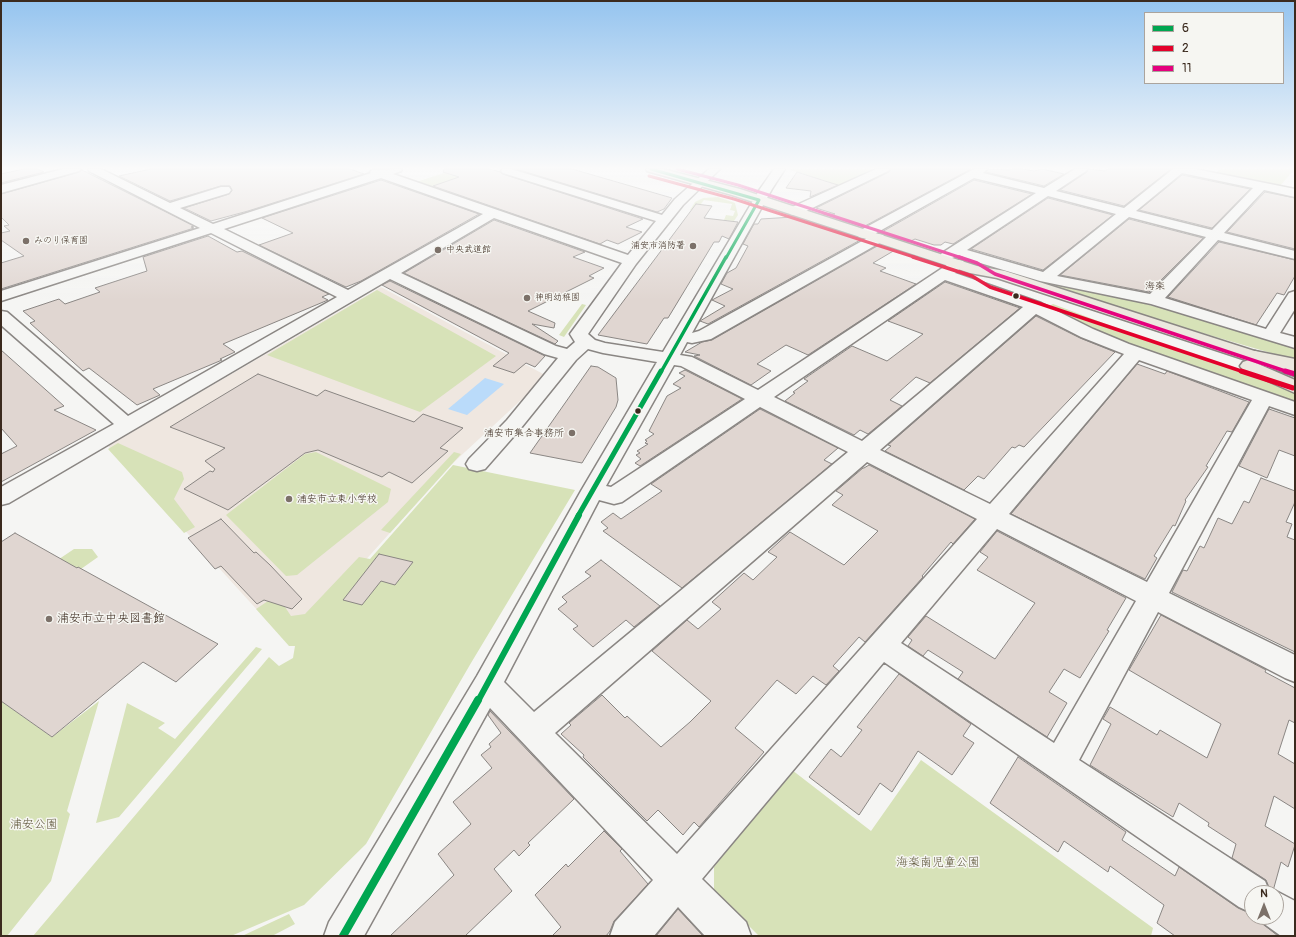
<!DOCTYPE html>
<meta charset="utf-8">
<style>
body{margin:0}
#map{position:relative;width:1296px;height:937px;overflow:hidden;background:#f5f5f3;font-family:Pangolin,sans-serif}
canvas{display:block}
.frame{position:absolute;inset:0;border:2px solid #3b2a1e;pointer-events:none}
.legend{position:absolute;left:1144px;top:12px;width:140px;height:72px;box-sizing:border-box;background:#f6f6f2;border:1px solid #aba49d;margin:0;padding:5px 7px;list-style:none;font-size:12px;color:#3b2a1e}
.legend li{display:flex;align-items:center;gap:8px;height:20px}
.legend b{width:20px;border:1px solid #aba49d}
.north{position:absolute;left:1244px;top:885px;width:40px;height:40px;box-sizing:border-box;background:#f6f6f2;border:1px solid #aba49d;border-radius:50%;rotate:0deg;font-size:11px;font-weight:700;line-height:16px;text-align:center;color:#3b2a1e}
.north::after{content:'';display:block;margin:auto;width:14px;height:18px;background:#7c7169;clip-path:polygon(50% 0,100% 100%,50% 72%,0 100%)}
</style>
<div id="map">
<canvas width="1296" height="937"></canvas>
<div class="frame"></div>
<ul class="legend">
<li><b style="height:5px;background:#00a651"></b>6</li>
<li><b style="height:5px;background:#e4002b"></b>2</li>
<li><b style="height:5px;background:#e5007d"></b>11</li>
</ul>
<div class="north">N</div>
</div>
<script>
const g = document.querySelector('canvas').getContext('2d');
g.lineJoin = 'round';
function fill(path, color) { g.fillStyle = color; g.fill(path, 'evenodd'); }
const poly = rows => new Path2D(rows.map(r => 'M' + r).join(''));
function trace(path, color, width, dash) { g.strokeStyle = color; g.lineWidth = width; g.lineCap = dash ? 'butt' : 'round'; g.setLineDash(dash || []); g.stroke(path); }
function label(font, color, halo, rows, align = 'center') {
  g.font = font + ' Pangolin,"Klee One",sans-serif'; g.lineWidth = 3; g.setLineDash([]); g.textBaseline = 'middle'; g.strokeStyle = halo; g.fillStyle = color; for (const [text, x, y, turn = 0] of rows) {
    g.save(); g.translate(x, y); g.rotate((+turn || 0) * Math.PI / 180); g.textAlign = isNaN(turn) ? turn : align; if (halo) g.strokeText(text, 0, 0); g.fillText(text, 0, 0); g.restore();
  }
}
fill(poly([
 [381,287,547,376,452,464,289,645,108,446]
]), '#efe7e0');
fill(poly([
 [456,169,468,172,462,180,437,189,416,182],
 [792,169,877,169,840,186,791,170],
 [1221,169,1295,169,1279,187,1215,173],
 [718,197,735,203,738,215,734,221,724,220,726,215,733,216,735,211,730,210,732,204,704,200,701,204,698,204,694,210,690,210,695,202,703,198],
 [1009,279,1295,373,1295,377,1006,282],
 [1029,279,1120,297,1183,314,1295,349,1295,360,1161,321],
 [377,290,496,356,420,412,267,355],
 [582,304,586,305,564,337,559,335],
 [1053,304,1130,333,1295,390,1295,402,1130,345,1095,330,1049,306],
 [118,443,182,472,184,479,174,499,195,527,184,533,108,449],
 [316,452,391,489,388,502,297,575,286,576,226,515,305,454],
 [454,452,461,454,390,533,381,530],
 [453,465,575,490,471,663,366,844,304,905,231,936,33,936,269,657,279,666,293,658,295,646,289,646,256,609,277,595,291,616,305,614,359,557,370,559],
 [74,549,92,549,98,557,81,569,78,567,46,590,28,580],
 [256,647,262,649,119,817,96,823,127,703,165,723,158,728,175,739],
 [1,701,52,737,99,701,67,811,70,814,51,881,7,936,1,936],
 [921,760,1153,928,1151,936,759,936,714,891,714,867,792,770,871,831],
 [289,914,295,924,272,936,242,936]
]), '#d7e2b8');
fill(poly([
 [485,378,504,384,467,415,448,409]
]), '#badbfa');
const building = poly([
 [24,169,38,169,44,172,1,183,1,174,24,169],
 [151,169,350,169,364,174,248,211,211,221,184,208,229,194,232,191,230,186,221,186,170,201,119,176,151,169],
 [444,169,490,169,500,172,503,174,643,219,626,227,642,232,618,244,607,240,600,244,433,186,459,177,443,172,444,169],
 [516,169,572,169,672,198,664,209,657,212,516,169],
 [891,169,971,169,863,227,823,214,835,214,816,208,889,172,891,169],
 [988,169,1009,170,1012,169,1023,169,1034,171,1042,169,1064,174,1044,186,986,172,988,169],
 [1088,169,1105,171,1108,169,1171,169,1124,206,1060,190,1087,172,1088,169],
 [82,170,194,226,191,227,194,228,1,289,1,263,24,256,1,240,1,233,10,231,4,226,9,225,1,217,1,194,79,172,82,170],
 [797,172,825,181,838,185,810,197,811,191,786,188,797,172],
 [1182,175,1250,189,1212,228,1139,210,1182,175],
 [381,180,479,214,361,281,346,287,259,245,293,233,262,218,381,180],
 [974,180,1032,194,953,244,945,242,941,245,934,245,915,239,909,242,880,233,974,180],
 [1265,192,1295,198,1295,249,1227,232,1265,192],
 [1048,198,1113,215,1043,270,971,249,1048,198],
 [696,204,712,206,704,218,738,222,729,239,722,236,719,242,714,242,668,318,664,318,647,344,598,335,696,204],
 [793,217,862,239,708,324,700,321,725,306,712,300,733,289,721,284,727,273,736,268,748,246,743,244,754,224,758,224,761,219,793,217],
 [1129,219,1203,238,1149,292,1060,275,1129,219],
 [494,220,585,252,573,257,604,268,589,276,594,278,528,311,555,323,554,328,532,324,558,341,555,344,404,273,494,220],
 [208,236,237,252,242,251,329,294,322,297,328,300,223,344,235,352,220,359,222,360,153,389,160,395,137,405,89,368,83,371,30,323,35,321,23,311,59,299,65,304,100,292,95,288,147,271,143,257,208,236],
 [1219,242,1295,260,1295,276,1284,295,1277,293,1256,325,1168,297,1219,242],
 [879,245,895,250,873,263,886,268,880,271,916,284,808,355,786,345,757,364,771,371,751,385,694,356,700,355,685,352,702,342,712,340,879,245],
 [390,281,543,355,545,356,535,367,526,363,514,373,493,366,509,353,382,285,390,281],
 [945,282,1020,308,930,383,916,377,890,400,902,406,868,434,860,430,854,435,785,401,795,393,793,392,808,381,804,379,852,346,887,361,923,334,888,321,945,282],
 [1036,316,1080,338,1115,352,1024,447,1019,445,1015,448,1012,447,984,479,978,476,964,490,885,451,891,446,888,445,1036,316],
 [1,350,64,406,54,410,96,430,1,482,1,454,17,446,1,428,1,350],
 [1137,364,1165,374,1167,371,1249,402,1232,432,1227,431,1206,466,1208,467,1185,500,1186,501,1175,526,1173,525,1154,556,1157,558,1145,579,1011,514,1137,364],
 [591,366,598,367,616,378,618,400,616,407,582,463,530,453,591,366],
 [685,370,742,399,640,466,635,463,641,459,636,455,640,453,637,451,648,444,645,443,647,441,645,440,654,434,649,431,667,396,681,388,673,384,685,376,679,373,685,370],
 [258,374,317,396,325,390,414,422,423,414,463,428,440,448,448,451,412,483,389,472,382,477,318,450,305,453,228,510,184,489,210,471,213,472,215,469,205,461,225,448,170,427,258,374],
 [760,409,838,448,824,460,832,464,682,588,603,531,608,528,601,522,613,513,621,519,662,491,651,484,760,409],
 [1269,409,1295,418,1295,456,1279,450,1267,478,1239,466,1269,409],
 [869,465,975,519,953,544,951,542,922,576,923,577,865,642,859,637,833,666,839,671,826,685,813,676,796,694,777,680,735,728,764,752,699,827,694,822,683,835,658,810,647,821,583,757,584,755,561,734,571,725,569,723,602,695,625,718,627,716,661,747,690,722,711,701,652,651,687,620,698,629,721,609,712,602,744,573,753,580,777,557,768,552,790,532,844,565,878,531,832,505,843,495,836,491,863,468,864,468,869,465],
 [1261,478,1295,491,1295,502,1286,522,1292,524,1287,537,1295,540,1295,652,1172,592,1183,570,1187,571,1200,546,1204,548,1218,518,1232,524,1244,501,1249,503,1261,478],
 [221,519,254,553,256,552,270,565,302,599,292,609,264,600,257,604,221,566,215,569,188,538,221,519],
 [997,531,1126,598,1107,630,1109,631,1080,678,1064,669,1049,692,1067,703,1047,737,958,679,963,672,928,650,923,656,908,646,912,640,908,637,926,616,995,659,1035,603,977,570,988,557,980,552,997,531],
 [15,533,77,568,78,567,218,644,176,682,143,662,52,737,1,701,1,542,15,533],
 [379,554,413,562,395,585,381,581,362,605,343,600,379,554],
 [601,560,660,606,634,627,626,620,593,647,573,629,578,626,558,609,567,602,562,597,591,576,585,572,601,560],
 [1161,615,1266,670,1265,672,1295,688,1295,723,1289,720,1278,754,1295,764,1295,809,1274,796,1265,826,1295,844,1295,845,1288,867,1281,862,1273,891,1271,892,1266,880,1232,858,1236,844,1208,826,1209,823,1179,803,1173,817,1090,765,1111,724,1103,719,1110,707,1157,735,1160,730,1207,758,1221,724,1129,670,1161,615],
 [899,674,971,724,963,736,974,743,952,775,918,751,892,792,880,783,859,815,809,777,831,749,841,757,862,730,857,727,899,674],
 [490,711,574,799,528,843,530,845,519,856,514,850,494,869,512,891,465,936,390,936,454,875,438,854,471,824,453,802,492,768,481,755,491,747,489,744,501,733,488,715,490,711],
 [1018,757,1126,832,1122,840,1175,876,1179,867,1238,908,1249,913,1278,936,1175,936,1157,923,1164,905,1110,866,1108,872,1064,841,1058,852,990,803,1018,757],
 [604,831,622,849,620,851,648,884,614,921,610,931,606,936,552,936,561,927,535,895,566,864,568,867,604,831],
 [678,909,703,936,656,936,678,909]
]);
fill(building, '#e0d6d1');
trace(building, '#8a8683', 1);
const minor = poly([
 [63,169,81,169,79,171,1,193,1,185,63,169],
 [88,169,101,169,170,203,221,187,229,187,231,190,229,193,180,208,213,224,371,173,370,172,372,170,402,169,401,171,393,174,628,255,656,221,503,173,501,171,503,169,511,169,662,215,675,199,709,169,720,169,683,205,636,264,588,334,595,340,605,343,663,352,760,189,774,169,785,169,772,189,692,333,699,331,873,235,878,234,883,235,885,238,883,241,711,339,692,343,687,342,680,355,692,357,758,390,953,261,958,260,963,261,965,264,955,273,1041,303,1093,329,1129,344,1295,402,1295,415,1269,406,1169,593,1295,655,1295,682,1285,678,1158,612,1079,760,1265,881,1270,893,1252,893,1252,913,1239,907,884,662,702,879,746,922,751,936,705,936,678,907,654,936,610,936,615,922,653,880,490,708,364,936,324,936,329,922,477,676,581,491,657,362,603,353,588,349,576,360,521,428,485,469,477,471,469,469,466,464,469,459,507,420,558,358,544,354,390,279,9,503,1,505,1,487,114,424,1,325,1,311,7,312,128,416,337,297,211,233,1,301,1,291,200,228,89,171,88,169],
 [381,178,483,214,348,290,224,229,381,178],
 [494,218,622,263,570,334,575,342,567,349,556,346,401,273,494,218],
 [945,280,1023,307,862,441,774,397,945,280],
 [1036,314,1081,337,1124,354,990,504,880,450,1036,314],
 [1139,360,1252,400,1147,582,1009,514,1139,360],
 [674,365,681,366,745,399,611,487,606,486,674,365],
 [760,407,848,452,534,712,504,682,599,500,614,504,622,502,760,407],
 [867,462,977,519,677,854,555,733,867,462],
 [997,529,1136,601,1054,743,901,643,997,529],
 [876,169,890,169,888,171,800,214,795,215,790,214,789,211,790,208,876,169],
 [974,169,987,169,983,173,1044,188,1075,169,1087,169,1086,171,1056,191,1124,208,1173,169,1195,169,1295,189,1295,197,1264,190,1224,233,1295,251,1295,259,1218,240,1165,298,1266,329,1289,293,1295,291,1295,309,1280,333,1295,337,1295,348,1151,304,1040,281,957,256,947,260,942,259,940,256,942,253,1036,193,974,178,869,237,864,238,859,237,857,234,859,231,974,169],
 [1182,173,1253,188,1212,230,1136,211,1182,173],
 [1048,196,1116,214,1043,272,967,250,1048,196],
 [1129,217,1206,237,1150,294,1057,276,1129,217],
 [1276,891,1295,901,1295,936,1281,936,1263,923,1260,917,1276,917,1276,893,1272,893,1276,891]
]);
const major = poly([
 [646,169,663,169,740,189,977,266,1005,271,1295,364,1295,376,997,278,970,273,732,195,647,171,646,169]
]);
const highway = poly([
 [1255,351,1295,359,1295,371,1249,360,1246,356,1249,352,1255,351],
 [1249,360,1295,380,1295,393,1243,370,1240,366,1243,362,1249,360]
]);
trace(minor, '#8a8683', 3);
trace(major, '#8a8683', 3);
trace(highway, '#8a8683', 3);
fill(minor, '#f5f5f3');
fill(major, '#ece8df');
fill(highway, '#ece8df');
trace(poly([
 [651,169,759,200],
 [726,258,759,200]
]), '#00a651', 3);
trace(poly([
 [661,372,726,257]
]), '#00a651', 3.5);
trace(poly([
 [578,516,661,371]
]), '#00a651', 5);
trace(poly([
 [478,701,579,515]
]), '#00a651', 6);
trace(poly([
 [343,936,478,700]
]), '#00a651', 8);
trace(poly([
 [649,176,734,199,917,258]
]), '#e4002b', 3);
trace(poly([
 [913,257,972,276,990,287,1244,372]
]), '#e4002b', 3.5);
trace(poly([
 [1241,371,1293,388]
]), '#e4002b', 5);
trace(poly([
 [677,169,738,185,962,258]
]), '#e5007d', 3);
trace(poly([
 [959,257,977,263,995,274,1288,372]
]), '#e5007d', 3.5);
trace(poly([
 [1285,371,1295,374]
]), '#e5007d', 5);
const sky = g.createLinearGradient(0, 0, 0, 300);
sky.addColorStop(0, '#95c4ef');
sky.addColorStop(0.56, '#fafafa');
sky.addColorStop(1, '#fafafa00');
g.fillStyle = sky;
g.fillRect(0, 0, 1296, 300);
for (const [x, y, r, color] of [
 [26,241,4,"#7c7169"],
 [693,246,4,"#7c7169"],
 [438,250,4,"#7c7169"],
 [1016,296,3.5,"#3b2a1e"],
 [527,298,4,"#7c7169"],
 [638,411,3.5,"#3b2a1e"],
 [572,433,4,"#7c7169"],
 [289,499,4,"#7c7169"],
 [49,619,4,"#7c7169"]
]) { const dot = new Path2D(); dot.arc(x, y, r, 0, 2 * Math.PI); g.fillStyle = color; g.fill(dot); trace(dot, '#f6f6f2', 1.5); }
label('9px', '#3b2a1e', '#f6f6f2', [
 ["みのり保育園",34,241],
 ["浦安市消防署",685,246,"right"],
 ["中央武道館",446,250],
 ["神明幼稚園",535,298]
], 'left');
label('10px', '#3b2a1e', '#f6f6f2', [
 ["海楽",1155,286]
]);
label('10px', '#3b2a1e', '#f6f6f2', [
 ["浦安市集合事務所",564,433],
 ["浦安市立東小学校",297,499,"left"]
], 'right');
label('12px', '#3b2a1e', '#f6f6f2', [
 ["浦安市立中央図書館",57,619]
], 'left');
label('12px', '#5c5438', '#f6f6f2', [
 ["浦安公園",34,825],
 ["海楽南児童公園",938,863]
]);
</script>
